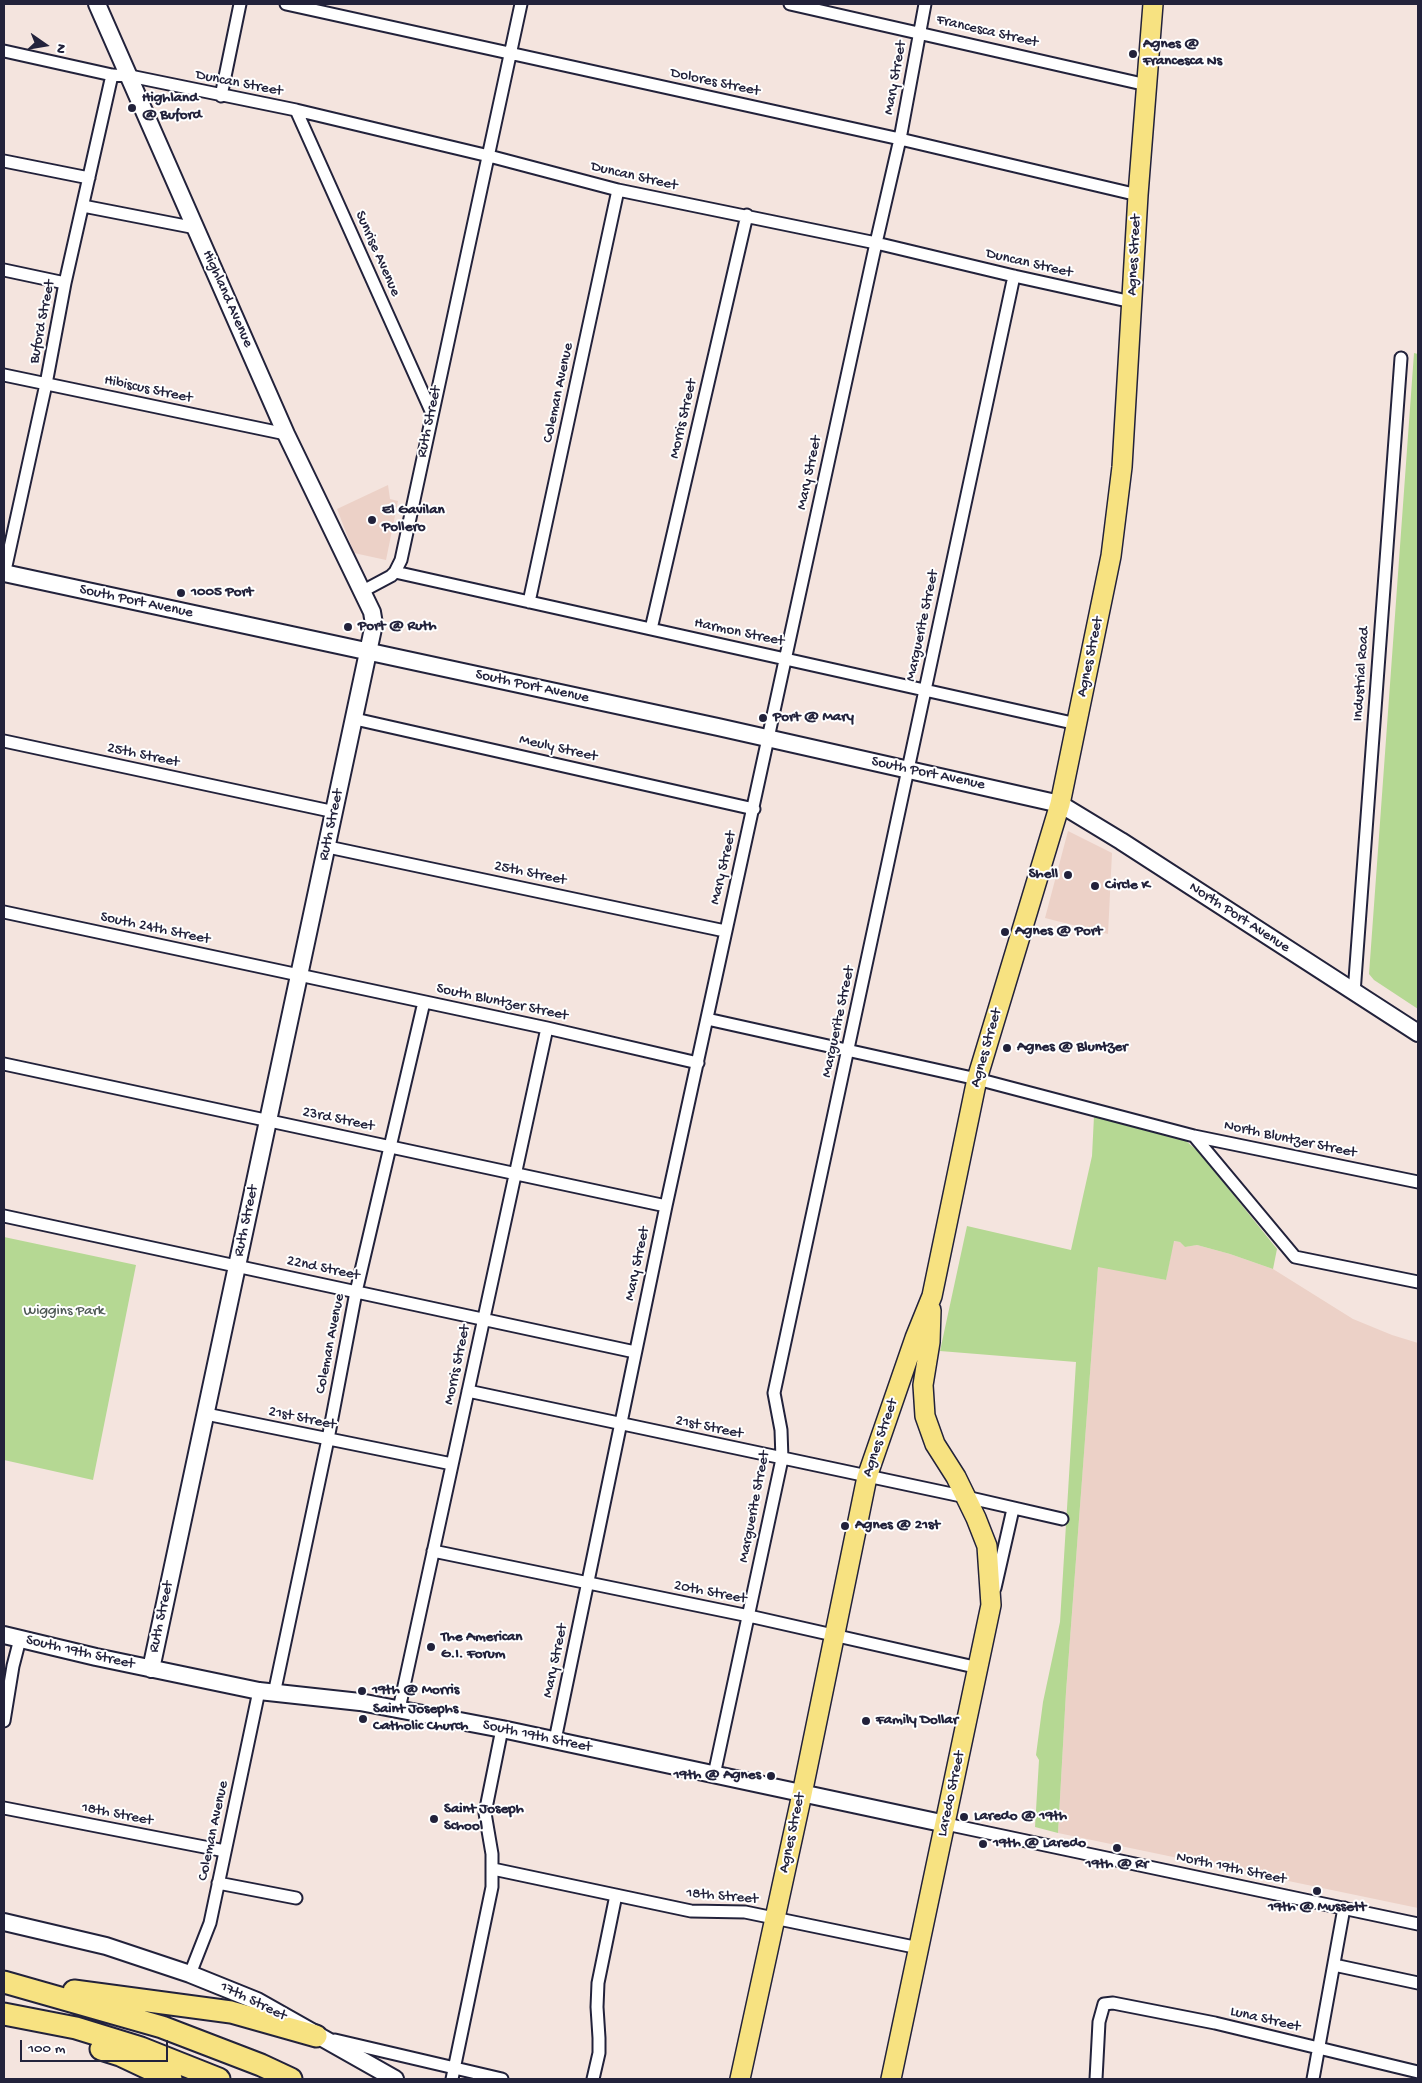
<!DOCTYPE html>
<style>
body{margin:0}
#map{position:relative;width:1422px;height:2083px;overflow:hidden;background:#f4e4de;font-family:"Gochi Hand",sans-serif}
canvas{display:block}
.frame{position:absolute;inset:0;border:5px solid #22223b;pointer-events:none}
.north{position:absolute;left:20px;top:20px;width:50px;height:50px;-webkit-text-stroke:4px #fff;paint-order:stroke;rotate:103deg;font-size:14px;font-weight:700;line-height:20px;text-align:center;color:#22223b}
.north::after{content:'';display:block;margin:auto;width:18px;height:22px;background:#22223b;clip-path:polygon(50% 0,100% 100%,50% 72%,0 100%)}
.scale{position:absolute;left:20px;top:2040px;width:148px;height:22px;box-sizing:border-box;border:2px solid #22223b;border-top:0;padding-left:6px;font-size:15px;line-height:18px;white-space:nowrap;color:#22223b;-webkit-text-stroke:4px #fff;paint-order:stroke}
</style>
<div id="map">
<canvas width="1422" height="2083"></canvas>
<div class="frame"></div>
<div class="north">N</div>
<div class="scale">100 m</div>
</div>
<script>
const g = document.querySelector('canvas').getContext('2d');
g.lineJoin = 'round';
function fill(path, color) { g.fillStyle = color; g.fill(path, 'evenodd'); }
const poly = rows => new Path2D(rows.map(r => 'M' + r).join(''));
function trace(path, color, width, dash) { g.strokeStyle = color; g.lineWidth = width; g.lineCap = dash ? 'butt' : 'round'; g.setLineDash(dash || []); g.stroke(path); }
function label(font, color, halo, rows, align = 'center') {
  g.font = font + ' "Gochi Hand",sans-serif'; g.lineWidth = 4; g.setLineDash([]); g.textBaseline = 'middle'; g.strokeStyle = halo; g.fillStyle = color; for (const [text, x, y, turn = 0] of rows) {
    g.save(); g.translate(x, y); g.rotate((+turn || 0) * Math.PI / 180); g.textAlign = isNaN(turn) ? turn : align; if (halo) g.strokeText(text, 0, 0); g.fillText(text, 0, 0); g.restore();
  }
}
fill(poly([
 [388,485,390,499,398,501,386,560,354,553,337,509],
 [1068,831,1112,853,1108,934,1045,918],
 [1173,1241,1180,1242,1185,1247,1197,1245,1230,1254,1273,1269,1353,1319,1392,1335,1418,1343,1418,1908,1058,1833,1066,1692,1098,1266,1166,1280]
]), '#ecd1c7');
fill(poly([
 [1414,353,1418,354,1418,1009,1374,980,1369,974],
 [1094,1116,1186,1141,1199,1152,1277,1249,1273,1269,1230,1254,1197,1245,1185,1247,1180,1242,1174,1241,1166,1280,1098,1267,1066,1692,1058,1833,1035,1827,1039,1760,1036,1755,1043,1702,1060,1622,1076,1362,940,1351,967,1226,1071,1250,1092,1156],
 [4,1237,136,1265,93,1480,4,1460]
]), '#b5d893');
const street = poly([
 [286,4,900,139,1138,195],
 [790,4,1147,85],
 [4,51,112,75,130,76,296,110,489,156,618,190,876,243,1014,276,1132,302],
 [221,96,240,4],
 [296,110,431,411],
 [4,161,89,178],
 [83,206,196,228],
 [4,270,65,283],
 [4,375,286,434],
 [395,572,1077,724],
 [4,575,46,384,65,283,112,75],
 [361,592,391,576,395,572,401,560,521,4],
 [529,602,618,190],
 [651,629,747,215],
 [355,719,754,809],
 [4,741,335,812],
 [328,847,725,931],
 [4,912,547,1028,698,1063],
 [1354,993,1401,358],
 [707,1019,977,1079,1194,1136,1418,1182],
 [4,1064,666,1206],
 [1194,1136,1295,1257,1418,1282],
 [4,1216,635,1352],
 [468,1391,966,1497,1062,1519],
 [206,1414,452,1464],
 [433,1551,749,1616,979,1668],
 [995,1588,1013,1509],
 [274,1694,328,1439,356,1292,424,1002],
 [399,1709,547,1028],
 [4,1721,13,1666,20,1639],
 [555,1740,666,1206,876,243,900,139,925,4],
 [714,1775,782,1459,781,1430,774,1393,1014,276],
 [4,1808,225,1851],
 [946,1824,1418,1924],
 [493,1869,691,1911,745,1912,919,1948],
 [218,1883,296,1898],
 [1334,1965,1418,1983],
 [190,1974,210,1923,259,1691],
 [335,2040,502,2079],
 [452,2079,492,1887,492,1854,485,1813,502,1729],
 [593,2079,599,2053,599,2038,597,2007,598,1983,616,1895],
 [1096,2079,1099,2022,1104,2004,1113,2003,1215,2023,1418,2072],
 [1313,2079,1344,1908]
]);
const secondary = poly([
 [97,4,286,434,372,612,374,624,151,1669],
 [4,573,718,727,1060,804,1121,841,1418,1033],
 [4,1635,96,1657,259,1691,360,1702,502,1729,946,1824],
 [4,1922,106,1946,190,1974,257,2001,395,2079]
]);
const primary = poly([
 [740,2079,802,1794,867,1477,915,1338,932,1296,977,1079,1060,804,1111,556,1122,467,1138,195,1153,4],
 [891,2079,991,1605,987,1546,976,1518,956,1477,935,1444,925,1416,923,1385,930,1342,931,1310]
]);
const highway = poly([
 [4,1982,162,2027,261,2065,291,2079],
 [74,1991,231,2012,316,2036],
 [4,2014,76,2028,141,2048,219,2079],
 [101,2049,120,2055,171,2079]
]);
trace(street, '#22223b', 15);
trace(secondary, '#22223b', 20);
trace(primary, '#22223b', 22);
trace(highway, '#22223b', 25);
trace(street, '#fff', 11);
trace(secondary, '#fff', 16);
trace(primary, '#f7e281', 19);
trace(highway, '#f7e281', 21);
for (const [x, y, r, color] of [
 [1133,54,5,"#22223b"],
 [132,108,5,"#22223b"],
 [372,520,5,"#22223b"],
 [181,593,5,"#22223b"],
 [348,627,5,"#22223b"],
 [763,718,5,"#22223b"],
 [1068,875,5,"#22223b"],
 [1095,886,5,"#22223b"],
 [1005,932,5,"#22223b"],
 [1007,1048,5,"#22223b"],
 [845,1526,5,"#22223b"],
 [431,1647,5,"#22223b"],
 [362,1691,5,"#22223b"],
 [363,1719,5,"#22223b"],
 [866,1721,5,"#22223b"],
 [771,1776,5,"#22223b"],
 [964,1817,5,"#22223b"],
 [434,1819,5,"#22223b"],
 [983,1844,5,"#22223b"],
 [1117,1848,5,"#22223b"],
 [1317,1891,5,"#22223b"]
]) { const dot = new Path2D(); dot.arc(x, y, r, 0, 2 * Math.PI); g.fillStyle = color; g.fill(dot); trace(dot, '#fff', 2); }
label('15px', '#22223b', '#fff', [
 ["Francesca Street",987,32,13],
 ["Mary Street",896,78,-80],
 ["Dolores Street",715,83,12],
 ["Duncan Street",239,84,11],
 ["Duncan Street",634,177,13],
 ["Sunrise Avenue",377,254,66],
 ["Agnes Street",1135,255,-87],
 ["Duncan Street",1029,264,13],
 ["Highland Avenue",227,299,66],
 ["Buford Street",43,322,-79],
 ["Hibiscus Street",148,390,12],
 ["Coleman Avenue",559,393,-78],
 ["Morris Street",684,419,-77],
 ["Ruth Street",430,422,-78],
 ["Mary Street",810,473,-78],
 ["South Port Avenue",136,602,12],
 ["Marguerite Street",923,626,-78],
 ["Harmon Street",739,633,12],
 ["Agnes Street",1091,657,-78],
 ["Industrial Road",1362,674,-86],
 ["South Port Avenue",532,687,12],
 ["Meuly Street",558,749,13],
 ["25th Street",143,756,12],
 ["South Port Avenue",928,774,12],
 ["Ruth Street",332,825,-78],
 ["Mary Street",724,868,-77],
 ["25th Street",530,874,12],
 ["North Port Avenue",1239,918,33],
 ["South 24th Street",155,929,12],
 ["South Bluntzer Street",502,1003,12],
 ["Marguerite Street",839,1022,-78],
 ["Agnes Street",987,1048,-74],
 ["23rd Street",338,1120,12],
 ["North Bluntzer Street",1290,1140,12],
 ["Ruth Street",247,1221,-78],
 ["Mary Street",638,1264,-78],
 ["22nd Street",323,1269,12],
 ["Coleman Avenue",331,1344,-79],
 ["Morris Street",458,1365,-78],
 ["21st Street",302,1419,12],
 ["21st Street",709,1428,12],
 ["Agnes Street",881,1438,-71],
 ["Marguerite Street",755,1507,-79],
 ["20th Street",710,1593,11],
 ["Ruth Street",162,1617,-78],
 ["South 19th Street",80,1653,13],
 ["Mary Street",556,1661,-78],
 ["South 19th Street",537,1737,12],
 ["Laredo Street",952,1794,-78],
 ["18th Street",117,1815,11],
 ["Coleman Avenue",214,1831,-78],
 ["Agnes Street",793,1833,-78],
 ["North 19th Street",1231,1869,12],
 ["18th Street",722,1897,5],
 ["17th Street",253,2002,26],
 ["Luna Street",1265,2020,13]
]);
label('bold 15px', '#22223b', '#fff', [
 ["Agnes @",1143,45],
 ["Francesca Ns",1143,62],
 ["Highland",142,99],
 ["@ Buford",142,116],
 ["El Gavilan",382,511],
 ["Pollero",382,528],
 ["1005 Port",191,593],
 ["Port @ Ruth",358,627],
 ["Port @ Mary",773,718],
 ["Shell",1058,875,"right"],
 ["Circle K",1105,886],
 ["Agnes @ Port",1015,932],
 ["Agnes @ Bluntzer",1017,1048],
 ["Agnes @ 21st",855,1526],
 ["The American",441,1638],
 ["G.I. Forum",441,1655],
 ["19th @ Morris",372,1691],
 ["Saint Josephs",373,1710],
 ["Catholic Church",373,1727],
 ["Family Dollar",876,1721],
 ["19th @ Agnes",761,1776,"right"],
 ["Saint Joseph",444,1810],
 ["School",444,1827],
 ["Laredo @ 19th",974,1817],
 ["19th @ Laredo",993,1844],
 ["19th @ Rr",1117,1865,"center"],
 ["19th @ Mussett",1317,1908,"center"]
], 'left');
label('15px', '#4e5955', '#fff', [
 ["Wiggins Park",64,1312]
]);
</script>
